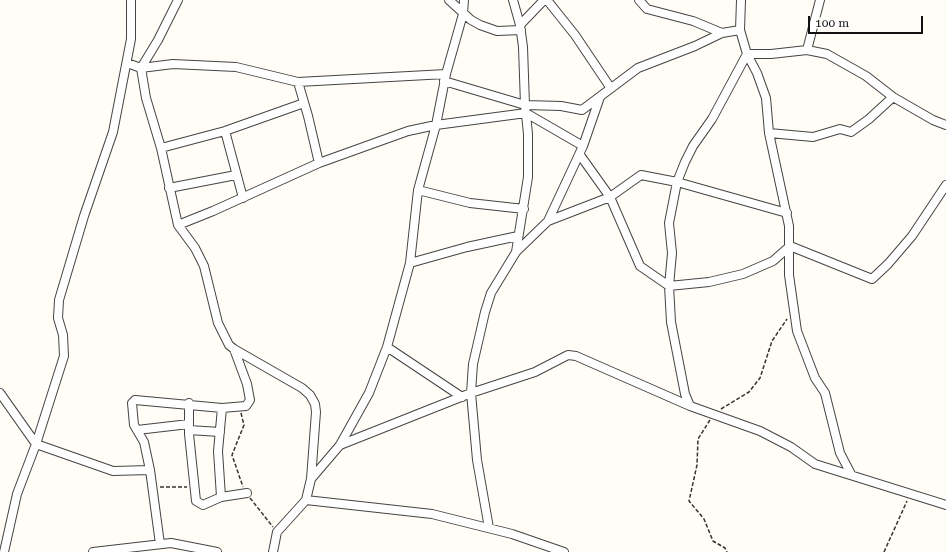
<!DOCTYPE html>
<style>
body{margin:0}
#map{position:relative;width:946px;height:552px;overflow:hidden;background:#fffdf5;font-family:"Roboto Serif",serif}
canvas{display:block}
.scale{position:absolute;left:808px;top:16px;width:115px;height:18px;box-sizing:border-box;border:2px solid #111;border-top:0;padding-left:5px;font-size:12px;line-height:14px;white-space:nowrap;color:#111;-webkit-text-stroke:3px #fff;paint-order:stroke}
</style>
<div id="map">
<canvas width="946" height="552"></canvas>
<div class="scale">100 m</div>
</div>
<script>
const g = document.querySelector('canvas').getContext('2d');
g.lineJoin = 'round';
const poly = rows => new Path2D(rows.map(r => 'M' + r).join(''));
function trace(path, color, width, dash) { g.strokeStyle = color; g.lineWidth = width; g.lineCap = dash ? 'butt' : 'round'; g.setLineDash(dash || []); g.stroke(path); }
const street = poly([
 [178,0,158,40,141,68,146,98,161,148,178,225,195,248,204,266,218,323,229,345,234,349,302,388,310,395,315,404,316,412,311,479,306,500,277,532,273,552],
 [449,0,471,20,480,25,497,31,521,30],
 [547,0,575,35,610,87],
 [639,0,647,9,693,21,722,33],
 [741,0,740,30,747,54,712,119,693,146,685,162,677,182,669,223,672,253,669,286,671,322,685,394,690,406,760,431,791,447,815,464,946,505],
 [520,25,544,0],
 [807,50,820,0],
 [127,63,141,68,173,64,236,67,298,82,446,74],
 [444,81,525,105,561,106,582,110,638,68,695,46,722,33,740,30],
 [298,82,308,116,319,163],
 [225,131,243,198],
 [769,133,813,137,840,129,851,132,869,119,893,97],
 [583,146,600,97],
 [161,148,225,131,304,103],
 [580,155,610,197,640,266,669,286,709,282,743,274,773,261,790,246,872,279,888,264,912,236,946,185],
 [169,188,236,175],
 [418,190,470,203,524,209],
 [178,225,213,211,319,163,408,131,436,125,526,113,583,146,548,221],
 [516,252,548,221,610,197,641,175,677,182,787,213],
 [410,263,467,247,518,236],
 [387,347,462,397],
 [0,393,36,444,113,471,150,470],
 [189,403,189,434,196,501,203,505,221,497,247,493],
 [137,430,189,424],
 [189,430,220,432],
 [340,445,471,393,535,372,568,355,576,356,690,406],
 [851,474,840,453,825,393,815,378,797,331,789,275,789,226,769,133,766,98,757,73,747,54,771,54,807,50,827,54,866,76,893,97,933,120,946,125],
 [311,479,340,445,369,393,387,347,410,263,418,190,436,125,446,74,463,14,464,0],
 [221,497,218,451,222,408],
 [306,500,432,514,512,534,564,552],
 [489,528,477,460,471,393,473,364,485,312,491,293,516,252,528,177,528,134,525,105,523,47,520,25,513,0],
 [160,544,150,470,144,442,134,425,132,403,135,400,222,408,246,406,250,400,247,384,234,349],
 [4,552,17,494,36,444,64,356,63,335,58,318,59,300,84,216,113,132,131,39,131,0],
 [93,552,171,543,217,552]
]);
trace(street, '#444', 10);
trace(poly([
 [721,409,749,392,760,378,772,341,787,319],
 [241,413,244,425,232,455,243,487],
 [710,420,698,439,697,465,689,501,704,519,713,541,725,548,727,552],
 [160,487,187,487],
 [250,498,273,527],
 [884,552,907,501]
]), '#333', 1.5, [4, 2]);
trace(street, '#fff', 8);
</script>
